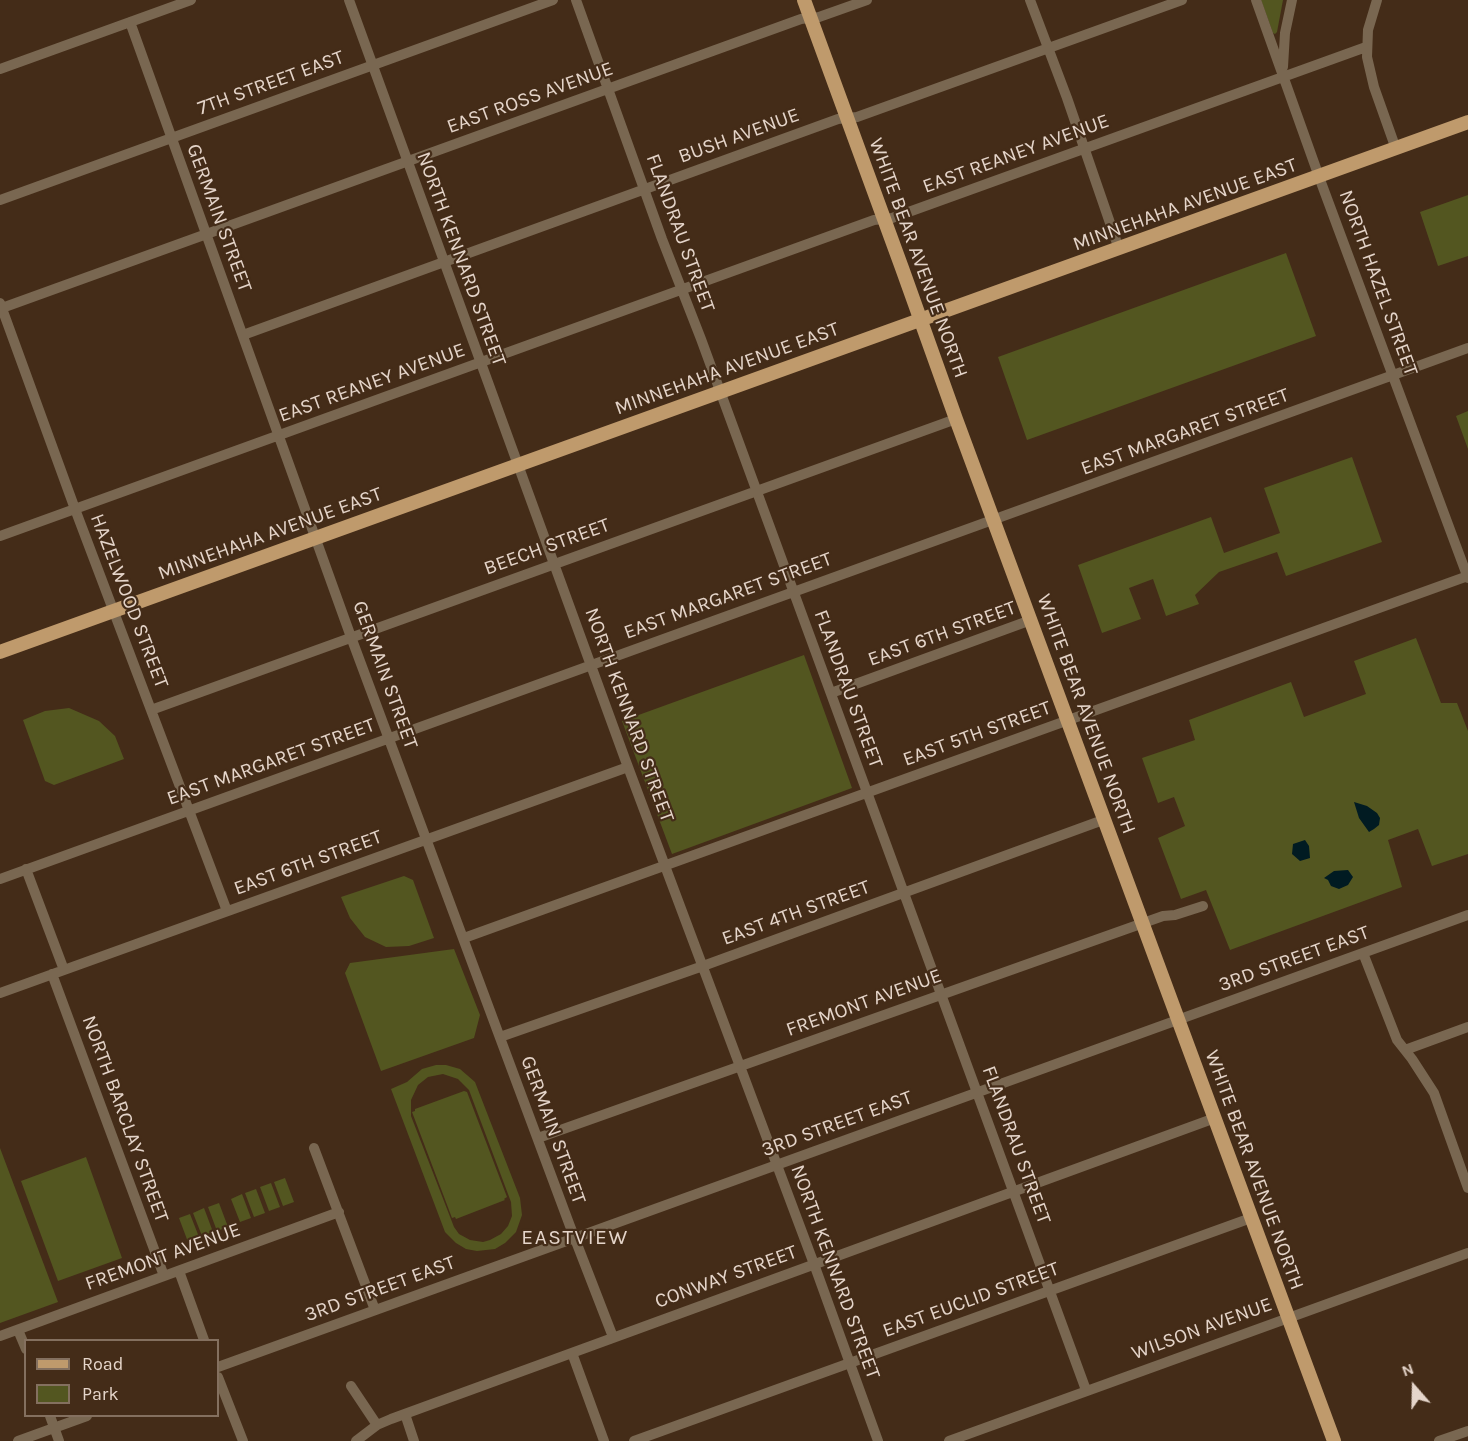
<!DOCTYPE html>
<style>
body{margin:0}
#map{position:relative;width:1468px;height:1441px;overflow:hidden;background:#442c18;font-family:Karla,sans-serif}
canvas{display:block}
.legend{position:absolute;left:24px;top:1339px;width:195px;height:78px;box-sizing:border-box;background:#442c18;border:2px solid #84705f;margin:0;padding:8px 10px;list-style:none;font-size:18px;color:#e5d5ca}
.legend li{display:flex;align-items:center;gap:12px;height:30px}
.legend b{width:30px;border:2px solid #84705f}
.north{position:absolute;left:1384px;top:1357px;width:60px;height:60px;-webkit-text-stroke:4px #442c18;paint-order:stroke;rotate:340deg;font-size:16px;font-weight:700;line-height:24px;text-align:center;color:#e5d5ca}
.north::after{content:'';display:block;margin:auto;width:21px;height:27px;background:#e5d5ca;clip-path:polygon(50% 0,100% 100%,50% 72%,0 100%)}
</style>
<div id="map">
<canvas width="1468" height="1441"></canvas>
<ul class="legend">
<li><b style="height:8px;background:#bf9a6c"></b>Road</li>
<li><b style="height:16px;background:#535620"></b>Park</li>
</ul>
<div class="north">N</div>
</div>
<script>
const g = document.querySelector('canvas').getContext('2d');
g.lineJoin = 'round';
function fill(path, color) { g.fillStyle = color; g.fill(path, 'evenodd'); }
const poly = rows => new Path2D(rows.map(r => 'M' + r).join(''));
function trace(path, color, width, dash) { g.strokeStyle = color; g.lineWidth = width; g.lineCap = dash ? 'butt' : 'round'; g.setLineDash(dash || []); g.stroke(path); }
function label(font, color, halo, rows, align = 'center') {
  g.font = font + ' Karla,sans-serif'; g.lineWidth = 4.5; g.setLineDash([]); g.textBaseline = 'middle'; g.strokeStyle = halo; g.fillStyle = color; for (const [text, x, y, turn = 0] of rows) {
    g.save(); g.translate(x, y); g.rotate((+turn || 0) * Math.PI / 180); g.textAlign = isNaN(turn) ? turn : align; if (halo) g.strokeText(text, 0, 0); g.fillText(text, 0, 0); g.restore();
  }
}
fill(poly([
 [1261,0,1283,0,1277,32,1275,34,1273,33],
 [1468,195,1468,256,1438,266,1420,212],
 [1286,253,1316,336,1027,440,998,357],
 [1468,411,1468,449,1456,416],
 [1352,457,1382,542,1286,576,1277,552,1219,572,1195,595,1199,604,1166,616,1153,579,1129,588,1141,619,1102,633,1078,565,1211,517,1224,553,1280,533,1264,488],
 [1416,638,1441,703,1457,703,1468,731,1468,854,1432,866,1418,829,1388,840,1402,887,1230,950,1206,890,1181,899,1158,838,1185,826,1174,797,1158,803,1142,758,1195,740,1189,720,1291,682,1304,717,1366,694,1354,661],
 [804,655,852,788,672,854,622,721],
 [69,708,99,721,115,736,124,759,54,785,45,781,23,720,45,711],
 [404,876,413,880,434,938,409,946,386,947,365,937,350,918,341,897],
 [454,949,480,1015,474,1038,381,1071,345,973,350,963],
 [436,1065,446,1065,460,1069,475,1082,520,1198,522,1215,516,1232,505,1243,495,1249,477,1251,466,1249,456,1243,445,1232,391,1089,407,1082,422,1069],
 [443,1074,458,1079,469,1090,511,1202,512,1216,508,1226,501,1234,490,1240,483,1242,470,1240,459,1234,454,1227,411,1116,411,1100,418,1085,428,1077],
 [464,1091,467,1092,507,1197,504,1199,505,1200,456,1219,455,1217,452,1218,412,1112,415,1111,415,1109],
 [0,1148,58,1302,0,1323],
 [86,1157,122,1258,58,1281,21,1181],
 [285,1178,294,1202,283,1206,274,1182],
 [271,1183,280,1207,269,1211,260,1187],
 [256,1189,265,1213,254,1217,245,1193],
 [242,1194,251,1218,240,1222,231,1199],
 [219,1203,228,1227,217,1231,208,1207],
 [204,1208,213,1232,202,1236,193,1213],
 [190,1214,199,1237,188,1242,179,1218]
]), '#535620');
fill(poly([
 [1354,802,1367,806,1377,813,1380,818,1379,825,1374,829,1369,832,1359,818],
 [1305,840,1309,846,1310,858,1300,861,1292,854,1293,844],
 [1348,870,1353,877,1348,885,1339,889,1331,886,1328,880,1324,878,1334,871]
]), '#011b22');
trace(poly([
 [349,0,625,759,814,1264,878,1441],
 [576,0,662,239,701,339,1086,1390],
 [1030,0,1067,98,1119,249],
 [1256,0,1322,185,1468,578],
 [1377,0,1368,30,1367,57,1374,87,1396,149],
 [130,22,351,637,570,1226,613,1337],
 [1283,67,1285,33,1292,0],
 [0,69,191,0],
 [0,200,553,0],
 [0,303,75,509,227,911],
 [2,308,801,19,819,17,867,0],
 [243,335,838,119,857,117,1182,0],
 [0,536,874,220,892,218,1366,47],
 [831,693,1031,620],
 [151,710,956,419],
 [26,869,64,970],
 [0,879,1468,348],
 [464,938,1468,576],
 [1363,953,1397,1040,1412,1059,1434,1093,1468,1188],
 [52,974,164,1276],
 [0,993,628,767],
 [500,1037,703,966,1103,820],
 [1405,1050,1468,1027],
 [538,1138,1163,916,1175,915,1203,906],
 [314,1148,375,1310],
 [179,1271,204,1340],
 [18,1330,26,1349],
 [0,1336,339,1212],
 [572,1353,604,1441],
 [218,1367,1468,915],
 [218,1377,243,1441],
 [351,1386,377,1425],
 [405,1414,414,1441],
 [50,1416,59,1441],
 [18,1441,87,1416],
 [356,1441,377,1425,391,1419,1215,1118],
 [634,1441,1251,1218],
 [949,1441,1468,1253],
 [1439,1441,1468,1431]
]), '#796751', 10);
trace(poly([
 [804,0,902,268,956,419,1334,1441],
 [0,652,1468,122]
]), '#bf9a6c', 14);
label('20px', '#e5d5ca', '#442c18', [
 ["7TH STREET EAST",271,83,-20],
 ["EAST ROSS AVENUE",530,98,-20],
 ["BUSH AVENUE",739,136,-20],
 ["EAST REANEY AVENUE",1016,154,-20],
 ["MINNEHAHA AVENUE EAST",1185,205,-20],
 ["GERMAIN STREET",219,218,70],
 ["FLANDRAU STREET",680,233,70],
 ["WHITE BEAR AVENUE NORTH",918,258,70],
 ["NORTH KENNARD STREET",461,259,70],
 ["NORTH HAZEL STREET",1378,283,70],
 ["MINNEHAHA AVENUE EAST",727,369,-20],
 ["EAST REANEY AVENUE",372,383,-20],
 ["EAST MARGARET STREET",1185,432,-20],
 ["MINNEHAHA AVENUE EAST",270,534,-20],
 ["BEECH STREET",547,547,-20],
 ["EAST MARGARET STREET",728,596,-20],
 ["HAZELWOOD STREET",129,601,69],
 ["EAST 6TH STREET",942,634,-20],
 ["GERMAIN STREET",385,675,70],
 ["FLANDRAU STREET",848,689,70],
 ["WHITE BEAR AVENUE NORTH",1086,714,70],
 ["NORTH KENNARD STREET",629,715,70],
 ["EAST 5TH STREET",977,734,-20],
 ["EAST MARGARET STREET",271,762,-20],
 ["EAST 6TH STREET",308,863,-20],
 ["EAST 4TH STREET",796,913,-20],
 ["3RD STREET EAST",1294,959,-20],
 ["FREMONT AVENUE",864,1003,-20],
 ["NORTH BARCLAY STREET",125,1119,70],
 ["3RD STREET EAST",837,1124,-20],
 ["GERMAIN STREET",553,1130,70],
 ["FLANDRAU STREET",1016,1145,70],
 ["WHITE BEAR AVENUE NORTH",1254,1170,70],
 ["FREMONT AVENUE",163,1257,-20],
 ["NORTH KENNARD STREET",835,1272,70],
 ["CONWAY STREET",726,1277,-20],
 ["3RD STREET EAST",380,1289,-20],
 ["EAST EUCLID STREET",971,1300,-20],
 ["WILSON AVENUE",1202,1329,-20]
]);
g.letterSpacing = '1.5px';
label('21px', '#e5d5ca', '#442c18', [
 ["EASTVIEW",575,1238]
]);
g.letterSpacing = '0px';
</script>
